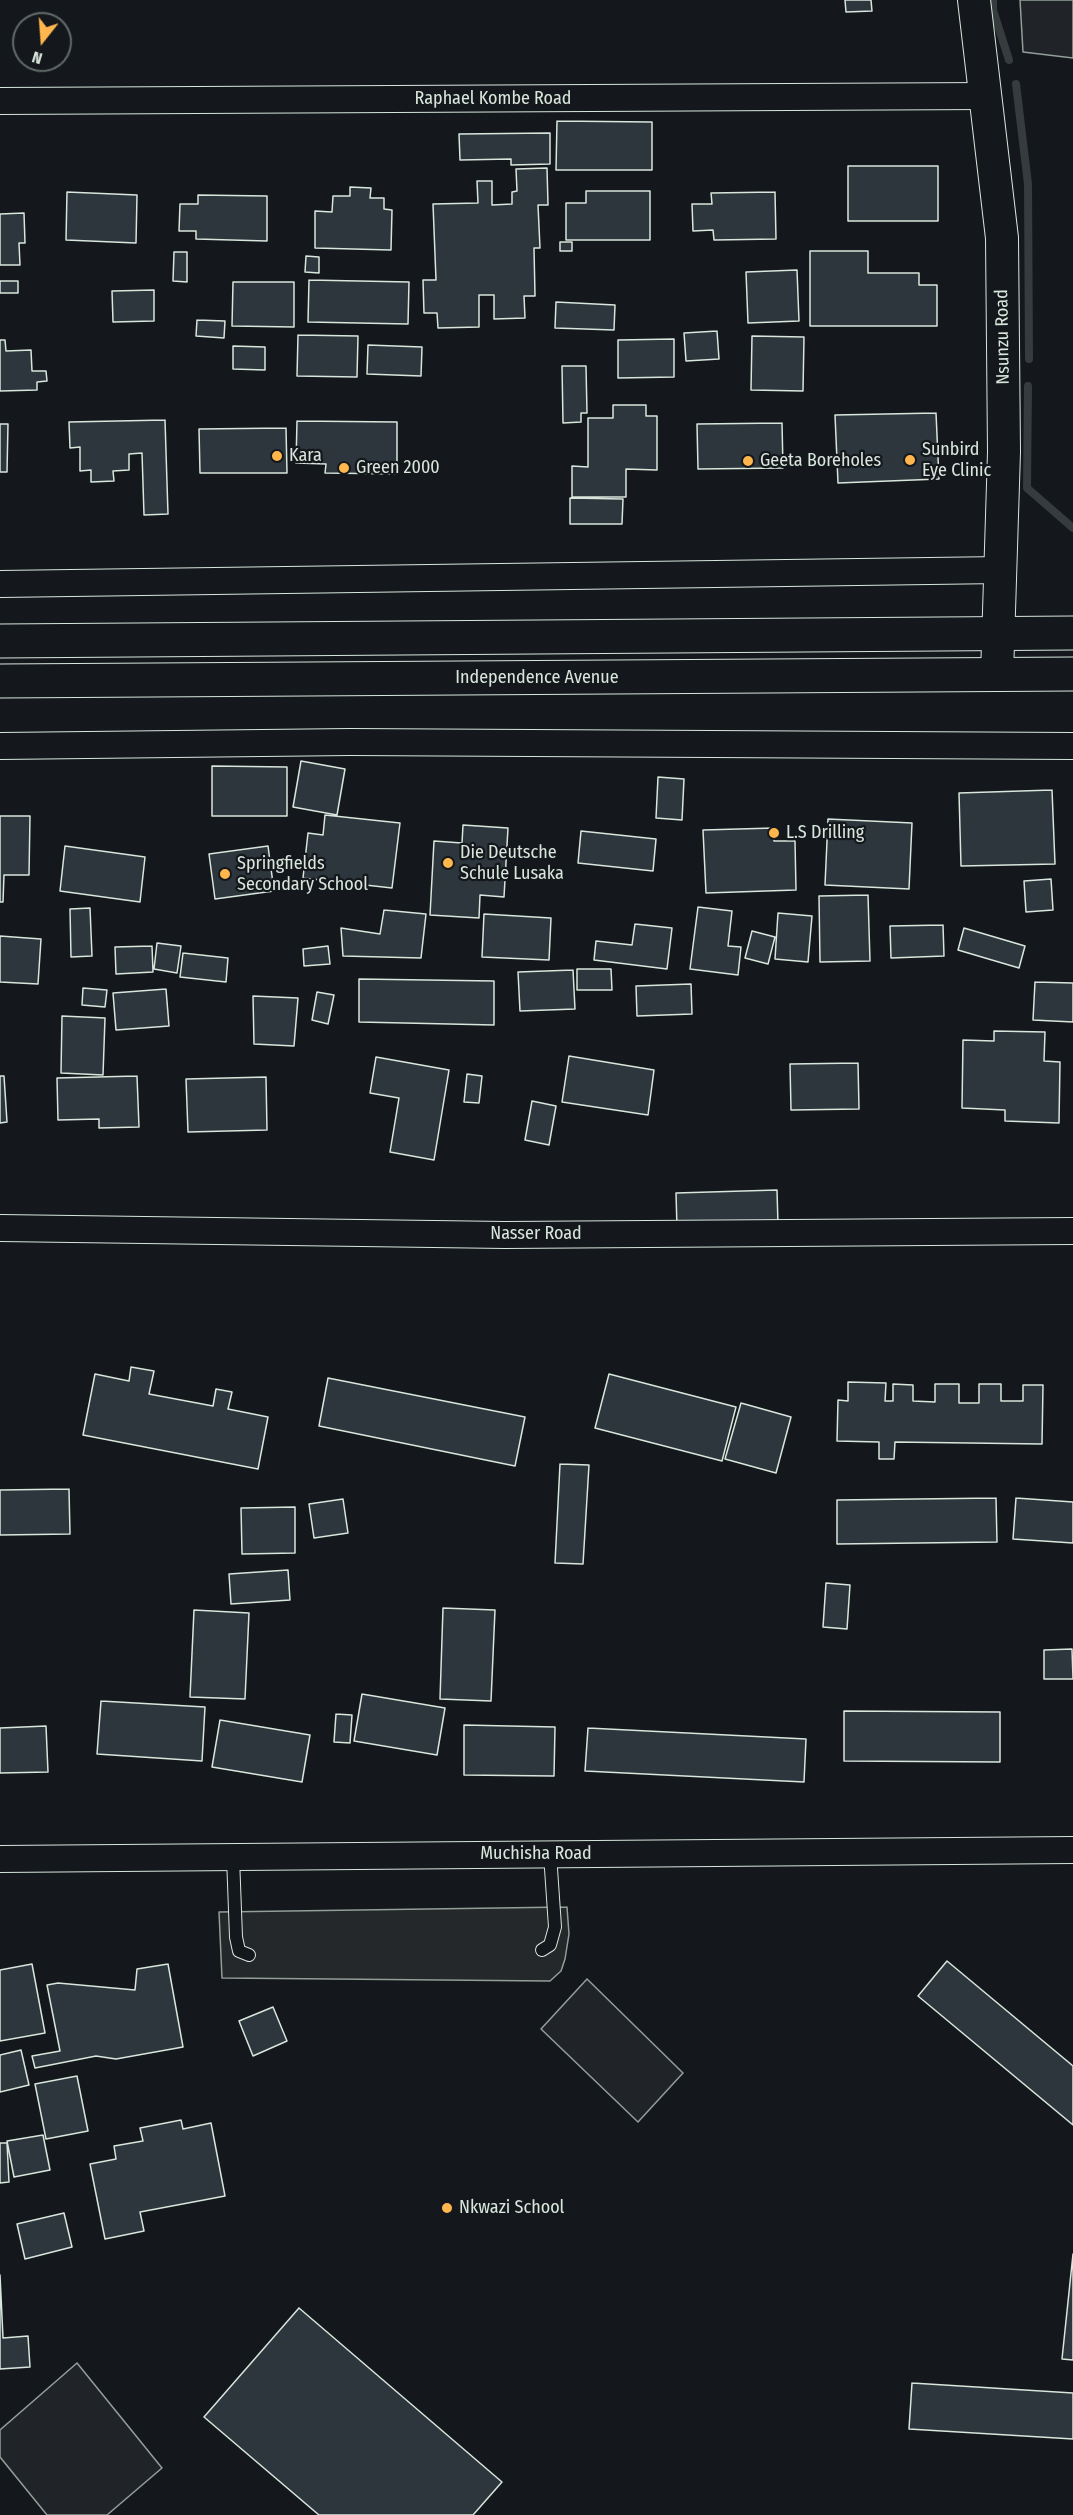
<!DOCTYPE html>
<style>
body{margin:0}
#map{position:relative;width:1073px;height:2515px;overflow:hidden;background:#14181c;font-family:"Fira Sans Condensed",sans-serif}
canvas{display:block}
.north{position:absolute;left:12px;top:12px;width:60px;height:60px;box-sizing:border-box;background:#14181c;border:2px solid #626a69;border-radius:50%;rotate:197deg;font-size:16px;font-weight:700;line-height:24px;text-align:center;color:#d8e6dc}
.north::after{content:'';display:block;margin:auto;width:21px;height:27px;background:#ffb74d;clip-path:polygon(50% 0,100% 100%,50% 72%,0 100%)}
</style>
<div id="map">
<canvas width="1073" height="2515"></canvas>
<div class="north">N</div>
</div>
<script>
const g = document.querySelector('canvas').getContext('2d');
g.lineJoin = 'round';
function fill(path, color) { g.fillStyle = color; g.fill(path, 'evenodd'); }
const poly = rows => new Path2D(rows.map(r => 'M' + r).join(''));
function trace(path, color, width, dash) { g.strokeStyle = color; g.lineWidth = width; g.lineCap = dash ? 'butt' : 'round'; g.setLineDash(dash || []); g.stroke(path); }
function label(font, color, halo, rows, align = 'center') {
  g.font = font + ' "Fira Sans Condensed",sans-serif'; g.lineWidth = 4.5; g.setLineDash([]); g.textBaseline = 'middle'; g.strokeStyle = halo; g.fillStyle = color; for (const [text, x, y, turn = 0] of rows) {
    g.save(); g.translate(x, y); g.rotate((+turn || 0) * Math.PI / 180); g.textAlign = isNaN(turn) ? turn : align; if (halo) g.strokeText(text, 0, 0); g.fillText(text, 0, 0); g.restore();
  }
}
const green = poly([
 [1020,0,1073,0,1073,58,1023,52,1020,0],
 [587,1979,683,2073,638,2122,541,2029,587,1979],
 [77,2363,162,2468,107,2515,47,2515,0,2457,0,2430,77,2363]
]);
fill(green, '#202428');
trace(green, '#939e99', 1.5);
const parking = poly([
 [567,1907,569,1934,565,1959,561,1971,550,1981,222,1978,219,1912,567,1907]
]);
fill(parking, '#24282b');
trace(parking, '#939e99', 1.5);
trace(poly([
 [993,0,993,10,1009,60],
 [1016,84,1028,184,1029,359],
 [1028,386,1027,488,1073,528]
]), '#363b3e', 8);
const building = poly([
 [845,0,871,0,872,11,846,12,845,0],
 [557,121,652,122,652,170,556,170,557,121],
 [550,133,550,164,511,165,511,159,460,160,459,134,550,133],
 [848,166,938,166,938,221,848,221,848,166],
 [547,168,548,205,538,205,540,248,534,248,535,296,524,296,525,318,494,319,494,295,479,295,479,327,438,328,437,313,424,313,423,280,436,280,433,204,478,203,477,181,492,181,492,205,512,204,512,192,517,191,516,169,547,168],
 [350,187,371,188,370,198,384,198,384,209,392,210,391,250,315,248,315,211,332,212,333,196,350,196,350,187],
 [586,191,650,191,650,240,566,240,566,203,586,203,586,191],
 [67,192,137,195,136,243,66,240,67,192],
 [775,192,776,239,714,240,713,230,693,231,692,204,712,204,711,193,775,192],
 [198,195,267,196,267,241,196,239,196,231,179,231,180,204,198,204,198,195],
 [24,213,25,243,19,243,20,265,0,265,0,214,24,213],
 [560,242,572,242,572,251,560,251,560,242],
 [810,251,868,251,868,273,919,273,919,285,937,285,937,326,810,326,810,251],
 [174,252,187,252,187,282,173,281,174,252],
 [306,256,319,257,319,273,305,272,306,256],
 [797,270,799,321,748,323,746,272,797,270],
 [309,280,409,282,408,324,308,322,309,280],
 [0,281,18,281,18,293,0,293,0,281],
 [233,282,294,282,294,327,232,326,233,282],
 [154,290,154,321,113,322,112,291,154,290],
 [556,302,615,305,614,330,555,328,556,302],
 [197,320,225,321,224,338,196,336,197,320],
 [717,331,719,359,686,361,684,333,717,331],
 [298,335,358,336,357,377,297,376,298,335],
 [752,336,804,337,803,391,751,390,752,336],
 [674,339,674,377,618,378,618,340,674,339],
 [0,340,5,340,6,351,31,350,32,371,46,371,47,381,37,382,37,390,0,391,0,340],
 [368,345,422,347,421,376,367,374,368,345],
 [233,346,265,347,265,370,233,369,233,346],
 [562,366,586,366,587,413,581,413,581,422,563,423,562,366],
 [613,405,646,405,646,416,657,416,657,470,626,469,626,497,572,497,572,466,588,467,588,418,613,418,613,405],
 [936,413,939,479,838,483,835,415,936,413],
 [165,420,168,514,144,515,142,453,129,454,129,470,113,471,114,481,91,482,91,470,80,471,80,447,70,448,69,422,165,420],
 [297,421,397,422,397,474,325,473,326,464,296,463,297,421],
 [782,423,783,468,698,469,697,424,782,423],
 [0,424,8,424,7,472,0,472,0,424],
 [286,428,287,473,200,473,199,429,286,428],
 [570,498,623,499,622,524,570,524,570,498],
 [301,761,345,769,337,815,293,807,301,761],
 [212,766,287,767,287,816,212,816,212,766],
 [658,777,684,779,682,820,656,818,658,777],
 [1052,790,1055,864,961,866,959,793,1052,790],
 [325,815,400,823,392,888,303,878,308,833,323,835,325,815],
 [0,816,30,816,29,875,4,875,3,902,0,902,0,816],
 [828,819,912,823,909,889,825,885,828,819],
 [463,825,508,828,504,897,480,895,479,918,430,915,434,841,462,843,463,825],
 [774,828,774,841,795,841,796,890,706,893,703,830,774,828],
 [581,831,656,839,653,871,578,863,581,831],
 [65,846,145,857,140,902,60,891,65,846],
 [268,846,274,891,215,899,209,854,268,846],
 [1051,879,1053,910,1026,912,1024,881,1051,879],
 [868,895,870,961,820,962,819,896,868,895],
 [698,907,732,911,728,946,741,947,738,975,690,969,698,907],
 [90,908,92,956,71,957,70,909,90,908],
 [384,910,426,914,421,958,343,956,341,928,380,934,384,910],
 [778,913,812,916,808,962,775,959,778,913],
 [484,914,551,918,549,960,482,957,484,914],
 [635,924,672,928,667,969,594,960,596,941,632,945,635,924],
 [943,925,944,956,891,958,890,926,943,925],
 [964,928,1025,946,1019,968,958,950,964,928],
 [752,931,775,937,768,964,745,958,752,931],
 [0,936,41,939,38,984,0,982,0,936],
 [157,943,181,946,177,973,154,969,157,943],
 [152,946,153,972,116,974,115,947,152,946],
 [328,946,330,964,304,966,303,949,328,946],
 [183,953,228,958,226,982,180,977,183,953],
 [577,969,611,969,612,990,577,990,577,969],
 [573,970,575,1009,520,1011,518,972,573,970],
 [359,979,494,981,494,1025,359,1022,359,979],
 [1035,982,1073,983,1073,1022,1033,1020,1035,982],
 [691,984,692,1014,637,1016,636,986,691,984],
 [83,988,107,990,105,1007,82,1005,83,988],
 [166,989,169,1026,116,1030,113,993,166,989],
 [317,992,334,995,328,1024,312,1020,317,992],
 [253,996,298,998,294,1046,254,1044,253,996],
 [62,1016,105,1018,103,1075,61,1073,62,1016],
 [994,1031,1045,1032,1044,1061,1060,1062,1059,1123,1005,1121,1005,1110,962,1108,963,1040,994,1041,994,1031],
 [569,1056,654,1070,648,1115,562,1102,569,1056],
 [376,1057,449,1070,434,1160,390,1152,399,1098,370,1093,376,1057],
 [858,1063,859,1109,791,1110,790,1064,858,1063],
 [467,1074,482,1076,479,1103,464,1102,467,1074],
 [0,1076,4,1076,7,1122,0,1123,0,1076],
 [137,1076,139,1127,99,1128,99,1119,58,1120,57,1078,137,1076],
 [266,1077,267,1130,188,1132,186,1079,266,1077],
 [532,1101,556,1106,549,1145,525,1140,532,1101],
 [777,1190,778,1225,677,1228,676,1193,777,1190],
 [131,1367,154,1371,149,1394,213,1406,216,1389,232,1392,228,1409,268,1417,258,1469,83,1435,95,1374,129,1381,131,1367],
 [609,1374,736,1407,722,1461,595,1428,609,1374],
 [328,1378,525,1417,515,1466,319,1426,328,1378],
 [848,1382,886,1383,885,1401,893,1401,893,1384,913,1385,913,1401,935,1402,935,1384,959,1384,959,1403,979,1403,979,1384,1001,1384,1001,1401,1023,1401,1023,1385,1043,1385,1042,1444,895,1442,894,1459,879,1459,879,1442,837,1441,838,1400,848,1401,848,1382],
 [741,1403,791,1417,776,1473,725,1459,741,1403],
 [560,1464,589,1465,583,1564,555,1563,560,1464],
 [69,1489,70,1534,0,1535,0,1490,69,1489],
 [996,1498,997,1542,837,1544,837,1500,996,1498],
 [1016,1498,1073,1502,1073,1543,1013,1539,1016,1498],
 [343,1499,348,1533,314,1538,309,1504,343,1499],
 [295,1507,295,1553,242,1554,241,1508,295,1507],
 [288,1570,290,1600,231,1604,229,1574,288,1570],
 [826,1583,850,1585,847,1629,823,1627,826,1583],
 [443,1608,495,1610,491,1701,440,1699,443,1608],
 [194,1610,249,1613,245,1699,190,1697,194,1610],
 [1072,1649,1073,1679,1044,1679,1044,1650,1072,1649],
 [362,1694,445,1708,437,1755,354,1741,362,1694],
 [101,1701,205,1707,202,1761,97,1754,101,1701],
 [844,1711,1000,1712,1000,1762,844,1761,844,1711],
 [336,1714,352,1715,350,1743,334,1742,336,1714],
 [220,1720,310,1735,302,1782,212,1767,220,1720],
 [464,1725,555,1727,554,1776,464,1775,464,1725],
 [46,1726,48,1772,0,1773,0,1728,46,1726],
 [588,1728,806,1739,804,1782,585,1771,588,1728],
 [947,1961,1073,2066,1073,2125,918,1996,947,1961],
 [32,1964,45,2033,0,2041,0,1970,32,1964],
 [168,1964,183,2047,116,2059,96,2056,35,2068,32,2056,60,2051,47,1985,58,1983,135,1990,137,1969,168,1964],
 [273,2007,287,2041,253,2056,239,2021,273,2007],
 [21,2050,29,2085,0,2092,0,2055,21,2050],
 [77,2076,88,2131,46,2139,35,2084,77,2076],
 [181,2120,183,2129,211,2123,225,2196,140,2212,144,2231,105,2239,90,2164,116,2159,114,2146,143,2141,140,2128,181,2120],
 [43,2135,50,2170,14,2177,7,2141,43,2135],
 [0,2143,7,2143,9,2182,0,2183,0,2143],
 [64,2213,72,2247,25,2259,17,2224,64,2213],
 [1073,2254,1073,2360,1062,2359,1073,2254],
 [0,2275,3,2338,28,2336,30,2367,0,2369,0,2275],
 [299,2308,502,2482,473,2515,319,2515,204,2417,299,2308],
 [912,2383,1073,2393,1073,2439,909,2429,912,2383]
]);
fill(building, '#2c363c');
trace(building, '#d8e6dc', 1.5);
const service = poly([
 [233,1857,236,1937,239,1951,249,1955],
 [542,1950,550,1945,555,1927,550,1854]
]);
const minor = poly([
 [0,101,985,96],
 [0,584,1001,570],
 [0,746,350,742,1073,746],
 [0,1228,505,1235,1073,1231],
 [0,1859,1073,1850]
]);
const tertiary = poly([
 [974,0,1002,238,1004,452,997,675]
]);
const secondary = poly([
 [0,641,1073,633],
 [0,681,1073,674]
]);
trace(service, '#d8e6dc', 14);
trace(minor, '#d8e6dc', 28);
trace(tertiary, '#d8e6dc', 34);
trace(secondary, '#d8e6dc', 35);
trace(service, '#14181c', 12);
trace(minor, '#14181c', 26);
trace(tertiary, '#14181c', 32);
trace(secondary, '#14181c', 33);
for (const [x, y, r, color] of [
 [277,456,6,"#ffb74d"],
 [910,460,6,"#ffb74d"],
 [748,461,6,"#ffb74d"],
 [344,468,6,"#ffb74d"],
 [774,833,6,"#ffb74d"],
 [448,863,6,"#ffb74d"],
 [225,874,6,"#ffb74d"],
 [447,2208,6,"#ffb74d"]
]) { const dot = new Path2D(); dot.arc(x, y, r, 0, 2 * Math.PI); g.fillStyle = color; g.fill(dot); trace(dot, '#14181c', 2); }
label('18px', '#d8e6dc', '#14181c', [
 ["Raphael Kombe Road",493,99],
 ["Nsunzu Road",1003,337,-91],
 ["Independence Avenue",537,678],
 ["Nasser Road",536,1234],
 ["Muchisha Road",536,1854]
]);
label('18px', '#d8e6dc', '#14181c', [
 ["Sunbird",922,450],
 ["Eye Clinic",922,471],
 ["Kara",289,456],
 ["Geeta Boreholes",760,461],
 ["Green 2000",356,468],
 ["L.S Drilling",786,833],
 ["Die Deutsche",460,853],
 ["Schule Lusaka",460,874],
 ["Springfields",237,864],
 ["Secondary School",237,885],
 ["Nkwazi School",459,2208]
], 'left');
</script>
